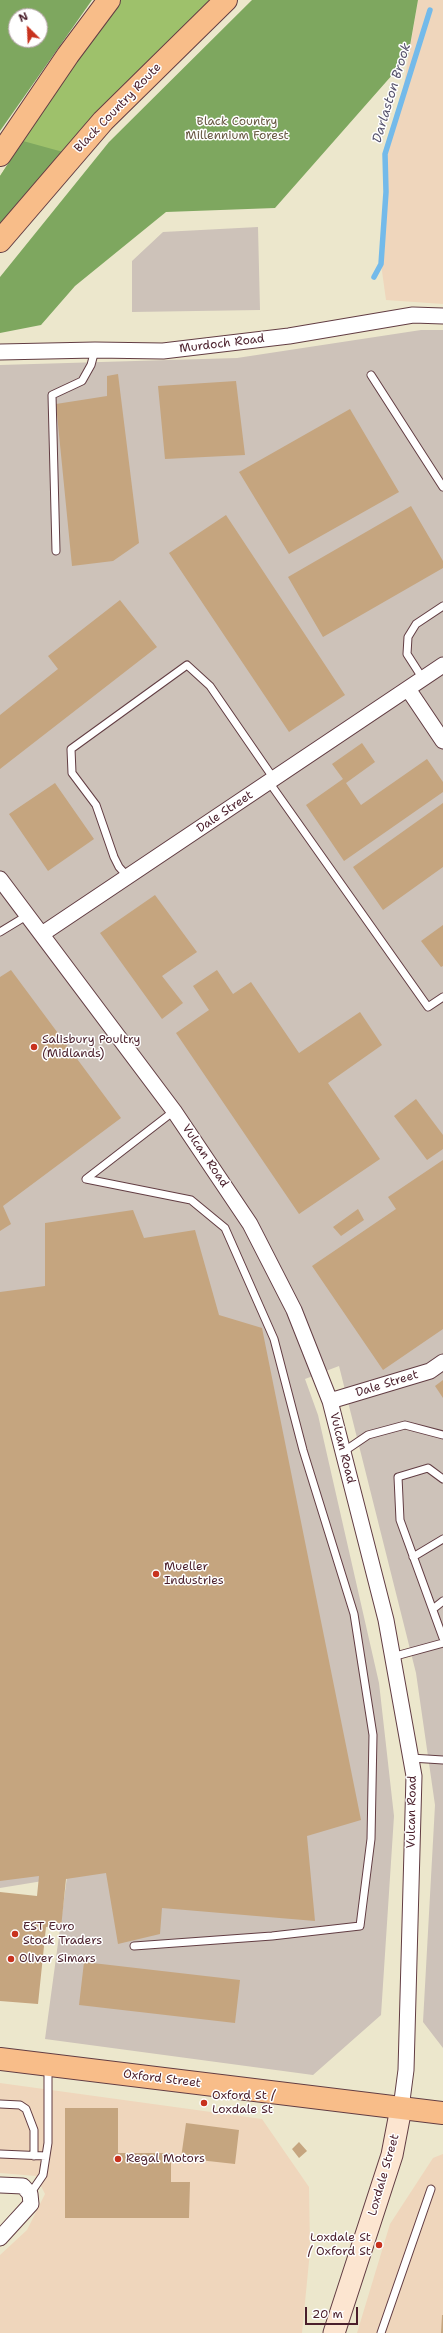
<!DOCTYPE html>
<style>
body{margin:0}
#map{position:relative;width:443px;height:2333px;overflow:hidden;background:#ece7cc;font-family:"Shantell Sans",sans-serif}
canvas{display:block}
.north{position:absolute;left:8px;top:8px;width:40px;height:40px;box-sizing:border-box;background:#fff;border:1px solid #b7a5aa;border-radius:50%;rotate:336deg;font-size:11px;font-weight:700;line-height:16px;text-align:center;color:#4a1f2b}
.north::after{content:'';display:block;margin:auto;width:14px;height:18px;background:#c8321e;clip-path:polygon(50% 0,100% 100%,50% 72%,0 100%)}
.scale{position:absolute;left:305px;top:2307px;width:53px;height:18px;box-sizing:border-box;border:2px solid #4a1f2b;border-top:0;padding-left:5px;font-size:12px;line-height:14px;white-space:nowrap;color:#4a1f2b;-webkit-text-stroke:3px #fff;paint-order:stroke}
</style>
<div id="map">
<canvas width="443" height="2333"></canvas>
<div class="north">N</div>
<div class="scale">20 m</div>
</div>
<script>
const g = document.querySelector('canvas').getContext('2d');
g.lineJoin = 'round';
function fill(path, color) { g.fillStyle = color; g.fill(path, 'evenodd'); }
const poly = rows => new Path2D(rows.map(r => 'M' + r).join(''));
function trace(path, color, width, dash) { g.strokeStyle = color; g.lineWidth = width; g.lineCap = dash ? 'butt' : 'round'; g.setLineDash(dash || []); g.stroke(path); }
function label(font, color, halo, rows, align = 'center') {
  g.font = font + ' "Shantell Sans",sans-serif'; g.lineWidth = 3; g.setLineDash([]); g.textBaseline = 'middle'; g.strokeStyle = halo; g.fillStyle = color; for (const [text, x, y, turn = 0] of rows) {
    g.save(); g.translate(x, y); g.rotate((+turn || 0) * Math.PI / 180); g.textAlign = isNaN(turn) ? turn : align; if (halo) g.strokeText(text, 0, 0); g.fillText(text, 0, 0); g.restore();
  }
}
fill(poly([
 [418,0,443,0,443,304,386,300,381,264,386,192,385,154,400,107],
 [0,2083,262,2119,309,2187,310,2251,302,2333,0,2333,0,2255,27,2230,45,2194,36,2176,0,2173],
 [443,2154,443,2333,357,2333,390,2224,433,2158]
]), '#efd6bc');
fill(poly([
 [258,227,260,310,132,312,132,261,163,232],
 [421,330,443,330,443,2048,423,2022,435,1805,416,1673,339,1366,305,1379,318,1415,379,1683,394,1816,381,2015,313,2075,45,2039,67,1877,0,1888,0,365,237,358]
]), '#cdc2b9');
fill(poly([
 [120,0,213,0,0,226,0,176,60,84]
]), '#9ec16b');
fill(poly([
 [0,0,92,0,0,131],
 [16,16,40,16,40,40,16,40],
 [252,0,418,0,408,57,275,208,166,212,75,286,41,325,0,333,0,277,109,142],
 [23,141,63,152,0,226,0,176]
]), '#7ea75f');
trace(poly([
 [374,277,381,264,386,192,385,154,430,10]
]), '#73baea', 5.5);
fill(poly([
 [118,374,139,543,113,561,72,566,56,404,107,396,107,376],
 [236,381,245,455,165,459,158,386],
 [350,409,399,492,289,554,239,472],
 [411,506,443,561,443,568,323,637,288,577],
 [226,515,345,695,289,732,169,553],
 [120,600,157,647,0,769,0,715,58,669,48,656],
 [362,743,375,762,346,783,361,805,427,759,443,782,443,792,344,861,306,805,343,779,332,764],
 [55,783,94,839,48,871,9,814],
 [443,803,443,867,383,910,353,867],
 [155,895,197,952,162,976,183,1003,162,1019,100,933],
 [443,925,443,966,441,967,421,941],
 [11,970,121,1118,3,1206,11,1224,0,1231,0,977],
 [217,970,233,994,251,982,299,1053,360,1012,382,1045,328,1083,380,1159,299,1214,176,1033,209,1010,193,986],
 [416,1099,443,1135,443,1149,427,1160,394,1116],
 [443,1160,443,1329,383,1370,312,1266,396,1209,388,1197],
 [358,1209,364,1220,341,1236,333,1227],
 [133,1210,144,1238,195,1230,219,1315,262,1328,361,1820,307,1836,315,1921,162,1908,160,1934,118,1944,106,1873,66,1879,61,1928,46,1927,38,2004,0,2001,0,1892,37,1896,39,1876,0,1881,0,1292,45,1286,45,1223],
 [443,1380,443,1398,435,1386],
 [84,1962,240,1980,235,2023,79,2005],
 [65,2108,118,2108,118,2153,171,2153,171,2182,190,2182,189,2218,65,2218],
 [186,2123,239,2130,235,2164,181,2158],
 [299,2142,307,2151,299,2158,292,2149],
 [442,2315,443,2315,443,2333,441,2333]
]), '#c5a57f');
const lane = poly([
 [371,375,443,487],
 [56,551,52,395,82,381,91,365,95,350],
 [423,679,407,654,408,637,416,624,443,606],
 [269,782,428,1007,443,997],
 [128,877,119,867,114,857,96,805,72,773,71,749,187,665,210,686,274,779],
 [0,932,28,915],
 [343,1452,368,1435,405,1425,443,1435],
 [443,1479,428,1468,398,1477,400,1520,443,1638],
 [413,1557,443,1539],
 [433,1609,443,1601],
 [392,1657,443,1643],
 [411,1758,443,1760],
 [134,1946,272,1936,360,1926,371,1839,373,1735,354,1614,303,1450,274,1339,225,1228,191,1200,86,1179,174,1111],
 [0,2104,20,2105,26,2109,34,2130,34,2156],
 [0,2154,46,2156],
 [30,2194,43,2175,48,2143,48,2067],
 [381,2333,431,2189]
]);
const street = poly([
 [0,352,95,350,163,351,289,336,413,315,443,316],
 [408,689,443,741],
 [0,879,174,1111,250,1224,294,1310,330,1401,386,1620,414,1776,406,2070,401,2108],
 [42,934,443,665],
 [330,1401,430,1371,443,1362],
 [0,2185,23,2186,30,2194,31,2204,0,2238]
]);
const secondary = poly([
 [334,2333,392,2155,401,2108]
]);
const highway = poly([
 [0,155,68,55,109,0],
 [0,241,103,121,226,0],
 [0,2059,443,2113]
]);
trace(lane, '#623d43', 9);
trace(street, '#623d43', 17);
trace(secondary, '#623d43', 23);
trace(highway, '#623d43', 24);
trace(lane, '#fff', 7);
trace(street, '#fff', 15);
trace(secondary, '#fce5d0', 21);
trace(highway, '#f8bd89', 22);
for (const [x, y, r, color] of [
 [34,1047,4,"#c8321e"],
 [156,1574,4,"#c8321e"],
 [15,1934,4,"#c8321e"],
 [11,1959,4,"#c8321e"],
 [204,2103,4,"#c8321e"],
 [118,2159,4,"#c8321e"],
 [379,2245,4,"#c8321e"]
]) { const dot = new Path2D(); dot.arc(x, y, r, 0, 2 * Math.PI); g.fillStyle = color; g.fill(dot); trace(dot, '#fff', 1.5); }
label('12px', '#4a1f2b', '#fff', [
 ["Black Country Route",118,108,-46],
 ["Murdoch Road",222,344,-7],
 ["Dale Street",225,812,-34],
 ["Vulcan Road",205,1156,56],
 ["Dale Street",387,1384,-17],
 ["Vulcan Road",342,1448,76],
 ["Vulcan Road",412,1812,-89],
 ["Oxford Street",162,2079,7],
 ["Loxdale Street",384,2175,-74]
]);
label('12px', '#675841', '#fff', [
 ["Black Country",237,122],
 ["Millennium Forest",237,136]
]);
label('12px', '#4a1f2b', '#fff', [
 ["Salisbury Poultry",42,1040],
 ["(Midlands)",42,1054],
 ["Mueller",164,1567],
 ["Industries",164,1581],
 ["EST Euro",23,1927],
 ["Stock Traders",23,1941],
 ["Oliver Simars",19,1959],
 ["Oxford St /",212,2096],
 ["Loxdale St",212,2110],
 ["Regal Motors",126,2159],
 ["Loxdale St",371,2238,"right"],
 ["/ Oxford St",371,2252,"right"]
], 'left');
label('italic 13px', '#58556e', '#fff', [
 ["Darlaston Brook",392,93,-73]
]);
</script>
